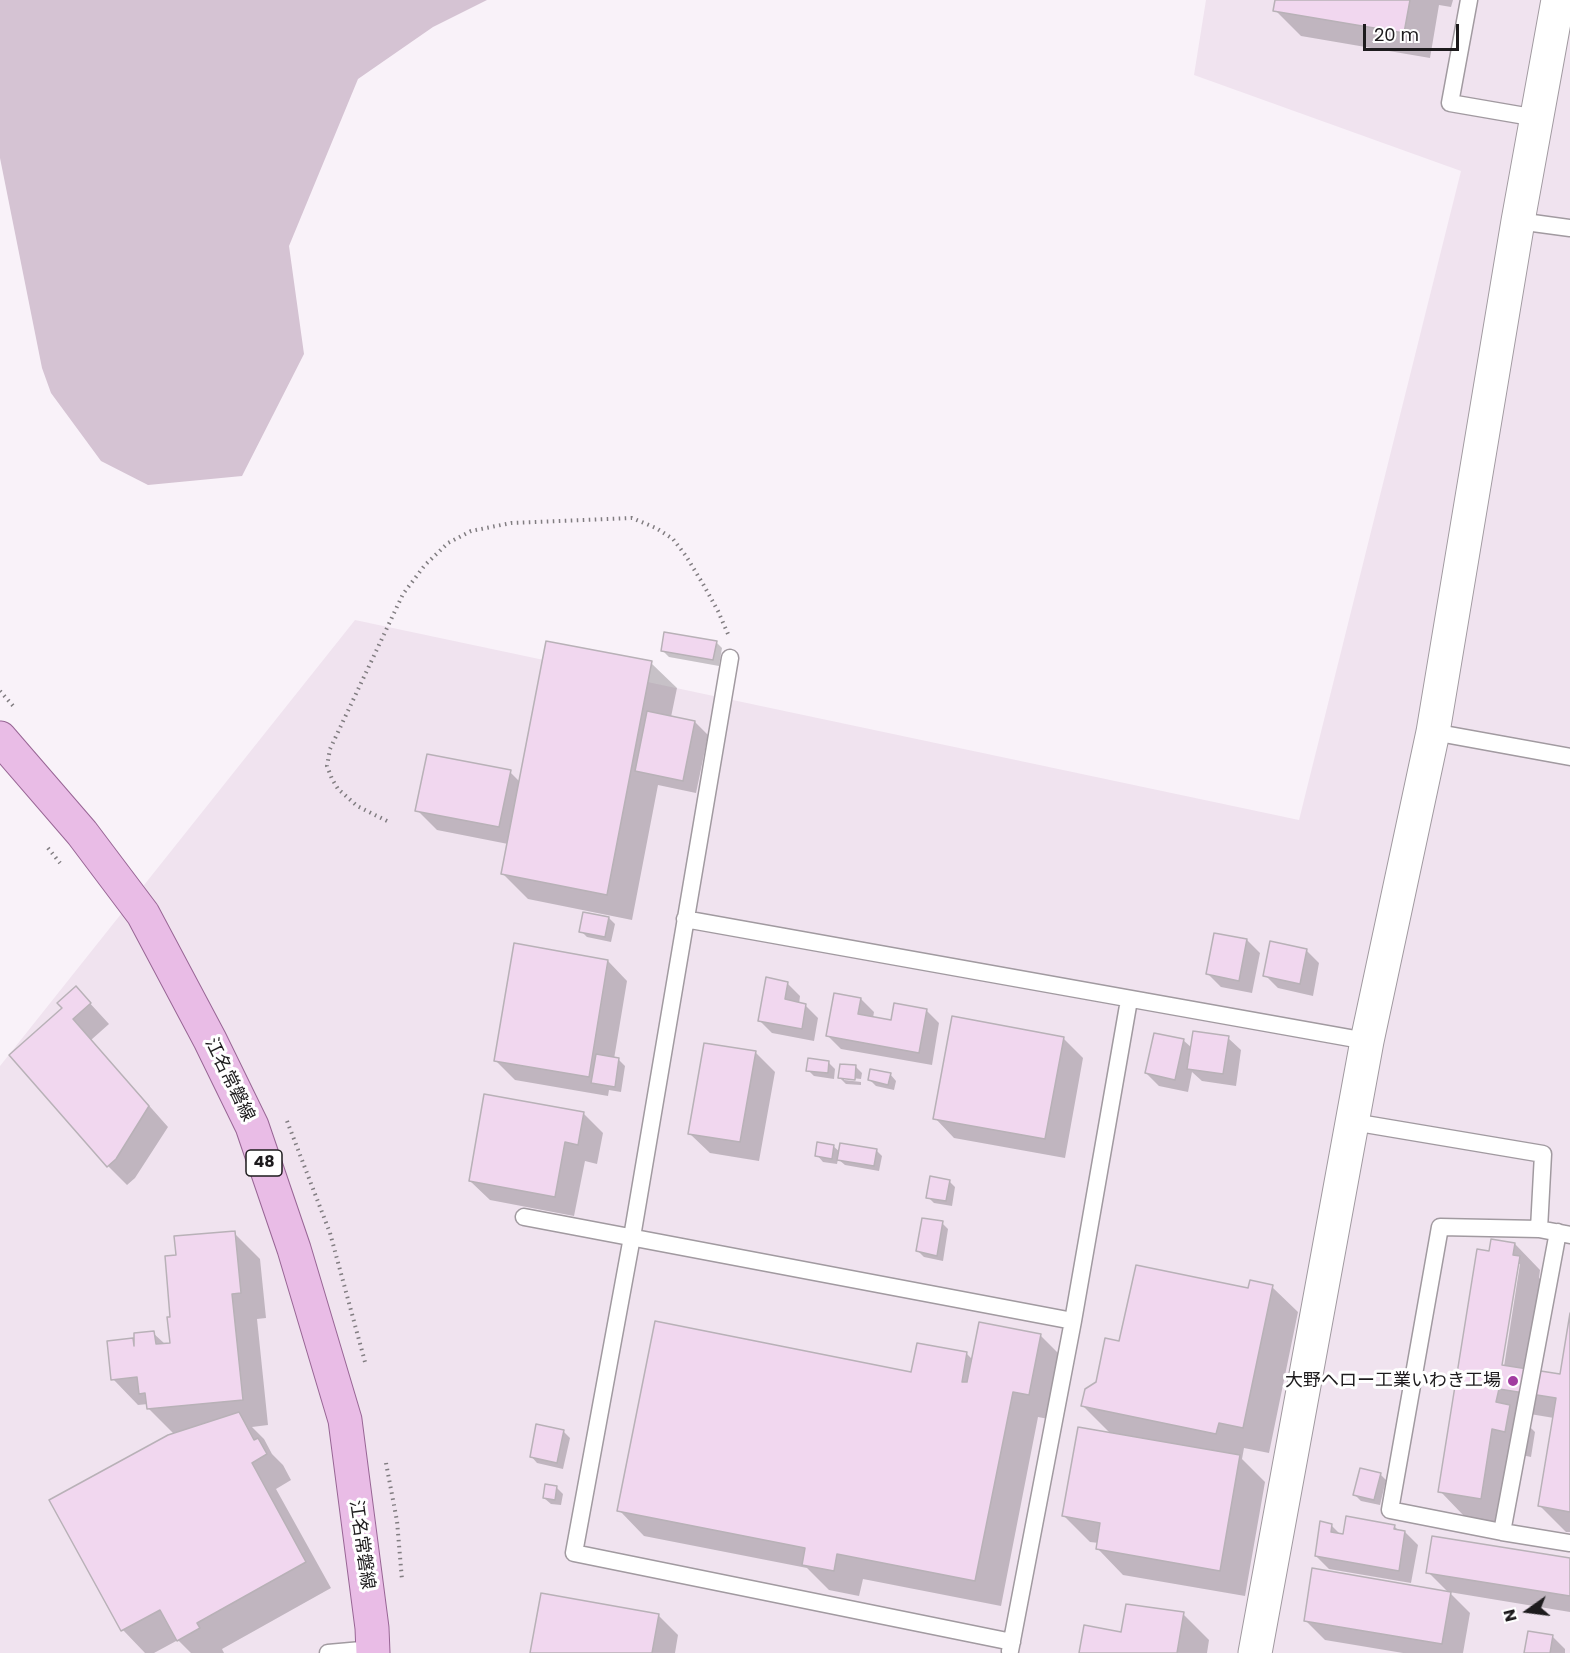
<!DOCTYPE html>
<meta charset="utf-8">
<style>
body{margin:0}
#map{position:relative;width:1570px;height:1653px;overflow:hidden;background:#f9f2f9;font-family:Poppins,sans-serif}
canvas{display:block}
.north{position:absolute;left:1498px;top:1581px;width:60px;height:60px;-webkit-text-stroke:4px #fff;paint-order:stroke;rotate:256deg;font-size:16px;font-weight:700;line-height:24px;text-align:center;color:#1d1b1d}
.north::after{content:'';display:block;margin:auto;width:21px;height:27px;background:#1d1b1d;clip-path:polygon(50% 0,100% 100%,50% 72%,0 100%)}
.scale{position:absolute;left:1363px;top:24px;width:96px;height:27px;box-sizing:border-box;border:3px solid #1d1b1d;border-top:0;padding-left:8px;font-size:18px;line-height:21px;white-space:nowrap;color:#1d1b1d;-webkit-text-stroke:4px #fff;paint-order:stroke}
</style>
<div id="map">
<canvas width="1570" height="1653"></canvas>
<div class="north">N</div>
<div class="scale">20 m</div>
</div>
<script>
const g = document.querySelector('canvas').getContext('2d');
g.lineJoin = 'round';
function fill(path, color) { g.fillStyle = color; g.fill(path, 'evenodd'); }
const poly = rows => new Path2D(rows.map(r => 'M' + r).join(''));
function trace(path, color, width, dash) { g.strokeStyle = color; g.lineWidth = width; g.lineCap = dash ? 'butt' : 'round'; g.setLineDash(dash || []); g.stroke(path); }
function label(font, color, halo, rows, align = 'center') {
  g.font = font + ' Poppins,"Noto Sans JP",sans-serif'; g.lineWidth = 6; g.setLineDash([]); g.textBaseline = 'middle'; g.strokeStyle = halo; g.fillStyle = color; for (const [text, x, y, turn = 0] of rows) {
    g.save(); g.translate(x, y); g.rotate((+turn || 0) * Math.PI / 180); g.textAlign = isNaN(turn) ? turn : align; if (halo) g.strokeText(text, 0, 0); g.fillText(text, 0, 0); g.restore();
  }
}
fill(poly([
 [1206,0,1570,0,1570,1653,0,1653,0,1066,355,620,1299,820,1461,171,1194,75]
]), '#f0e3ef');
fill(poly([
 [0,0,487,0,433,27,358,79,289,246,304,354,242,476,148,485,101,461,51,393,42,368,0,158]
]), '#d5c3d3');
fill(poly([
 [1276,0,1453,0,1451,7,1439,5,1430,58,1301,36,1275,10],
 [716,642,722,648,719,666,669,657,663,651],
 [651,663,677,688,671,717,695,722,708,735,696,793,658,785,632,920,528,899,502,873,508,844,437,830,417,810,510,772,520,782],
 [609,918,615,924,611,942,587,937,581,931],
 [1247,940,1260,953,1252,993,1221,987,1208,974],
 [1306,950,1319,963,1313,996,1278,988,1265,975],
 [608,961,627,981,614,1059,619,1060,625,1066,621,1092,609,1090,608,1096,515,1080,495,1060],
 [787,983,800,996,799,1004,805,1005,818,1018,814,1041,772,1033,759,1020],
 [76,988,109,1024,91,1040,168,1127,135,1178,127,1185,108,1166,64,1009],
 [861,999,874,1012,873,1018,892,1022,926,1010,939,1023,932,1065,841,1049,828,1036],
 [1063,1038,1083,1058,1065,1158,954,1138,935,1118],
 [1228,1038,1241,1050,1236,1086,1202,1081,1192,1072,1188,1092,1159,1086,1146,1073,1183,1040,1192,1048],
 [755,1052,775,1072,759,1161,710,1153,690,1134],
 [829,1063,835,1069,834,1079,814,1076,808,1070],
 [856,1067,862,1073,861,1079,844,1077,844,1080,861,1082,861,1085,846,1084,840,1078],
 [890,1074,896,1081,894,1090,876,1086,870,1080],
 [583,1113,603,1133,597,1164,585,1161,574,1216,490,1200,470,1181],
 [833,1146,840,1152,876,1150,882,1156,879,1171,845,1165,838,1159,837,1164,823,1162,817,1155],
 [949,1181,955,1187,952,1206,934,1203,928,1197],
 [942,1223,948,1229,943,1261,924,1257,918,1251],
 [234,1233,260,1259,266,1318,257,1319,268,1425,252,1427,264,1439,272,1454,283,1465,291,1480,276,1489,331,1588,222,1649,224,1653,191,1653,178,1640,154,1653,145,1653,123,1630,51,1501,174,1434,148,1408,148,1404,138,1405,113,1379,133,1340,137,1344,153,1333,165,1344,171,1344,177,1256],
 [1515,1244,1540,1270,1539,1278,1545,1283,1531,1371,1561,1376,1570,1322,1570,1532,1566,1532,1540,1506,1554,1418,1524,1413,1523,1420,1535,1432,1531,1457,1517,1454,1506,1524,1465,1517,1440,1491,1490,1253],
 [1517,1264,1520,1264,1503,1373,1500,1372],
 [1272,1287,1298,1312,1269,1453,1244,1448,1242,1459,1265,1482,1245,1596,1123,1575,1098,1549,1099,1543,1090,1542,1064,1516,1111,1434,1083,1406,1121,1343,1249,1290],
 [1040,1335,1066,1361,1054,1420,1038,1417,1001,1606,863,1579,859,1596,829,1590,807,1568,644,1536,619,1510,912,1373,918,1344,967,1354,973,1360],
 [564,1432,570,1438,563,1469,537,1463,531,1456],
 [1380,1474,1386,1480,1380,1505,1361,1501,1355,1495],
 [557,1488,563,1494,561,1505,551,1504,544,1498],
 [1331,1525,1341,1535,1394,1526,1400,1532,1405,1532,1418,1545,1411,1583,1329,1569,1316,1556],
 [1570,1559,1570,1612,1449,1592,1470,1613,1463,1653,1403,1653,1325,1640,1305,1620,1449,1593,1428,1572],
 [1183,1614,1209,1640,1207,1653,1081,1653,1122,1633],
 [658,1615,678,1635,675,1653,531,1653],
 [1552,1636,1565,1649,1565,1653,1525,1653]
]), '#0003');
const building = poly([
 [1275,0,1410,0,1404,33,1273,11,1275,0],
 [664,632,717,641,713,660,661,651,664,632],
 [546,641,652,661,607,895,501,874,546,641],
 [647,711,695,721,683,781,635,771,647,711],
 [427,754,511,770,499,827,415,811,427,754],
 [583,912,609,917,605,937,579,932,583,912],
 [1214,933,1247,939,1239,981,1206,974,1214,933],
 [1270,941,1307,949,1300,984,1263,976,1270,941],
 [514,943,608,960,589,1077,494,1061,514,943],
 [766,977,788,982,785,999,806,1004,802,1029,758,1021,766,977],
 [76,986,91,1003,73,1019,149,1106,116,1159,107,1167,9,1055,62,1008,57,1003,76,986],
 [834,993,861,998,858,1014,891,1020,894,1003,927,1009,919,1053,826,1036,834,993],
 [952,1016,1064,1037,1045,1139,933,1119,952,1016],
 [1193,1031,1229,1036,1223,1074,1187,1069,1193,1031],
 [1154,1033,1184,1039,1175,1080,1145,1073,1154,1033],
 [704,1043,756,1051,740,1142,688,1134,704,1043],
 [596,1054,619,1058,615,1087,591,1083,596,1054],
 [808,1058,829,1061,828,1073,806,1071,808,1058],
 [840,1064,856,1065,855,1080,838,1078,840,1064],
 [870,1069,891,1073,888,1085,868,1080,870,1069],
 [484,1094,584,1112,578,1145,565,1142,555,1197,469,1181,484,1094],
 [817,1142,834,1145,832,1159,815,1156,817,1142],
 [840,1143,877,1149,874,1166,837,1160,840,1143],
 [930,1176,950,1180,946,1201,926,1198,930,1176],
 [922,1218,943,1221,937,1256,916,1251,922,1218],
 [235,1231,241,1293,232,1294,243,1400,147,1409,145,1393,139,1394,137,1377,111,1380,107,1341,133,1338,134,1346,134,1333,154,1331,156,1344,170,1343,167,1317,170,1317,165,1256,176,1255,174,1236,235,1231],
 [1491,1239,1515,1243,1513,1255,1520,1256,1502,1365,1560,1374,1570,1313,1570,1512,1538,1506,1556,1398,1499,1389,1496,1402,1510,1405,1505,1432,1492,1429,1481,1499,1438,1492,1477,1249,1489,1251,1491,1239],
 [1136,1265,1248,1288,1250,1280,1273,1285,1243,1428,1219,1423,1216,1434,1081,1406,1085,1389,1096,1382,1105,1338,1119,1341,1136,1265],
 [655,1321,911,1372,917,1343,967,1352,962,1382,967,1382,979,1322,1041,1334,1029,1395,1013,1392,975,1581,837,1554,834,1571,802,1565,805,1548,617,1511,655,1321],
 [239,1412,254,1440,258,1438,267,1454,252,1463,306,1562,197,1623,200,1628,177,1641,160,1610,121,1631,49,1500,168,1435,239,1412],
 [536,1424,564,1430,557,1463,530,1457,536,1424],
 [1078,1427,1240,1455,1220,1571,1096,1549,1100,1523,1062,1516,1078,1427],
 [1360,1468,1381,1473,1374,1500,1353,1495,1360,1468],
 [545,1484,557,1486,555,1500,543,1498,545,1484],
 [1346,1516,1395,1525,1394,1529,1405,1531,1399,1571,1315,1556,1320,1521,1332,1524,1331,1532,1343,1534,1346,1516],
 [1432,1536,1570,1558,1570,1596,1426,1573,1432,1536],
 [1312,1568,1451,1592,1442,1644,1304,1621,1312,1568],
 [541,1593,659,1614,652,1653,530,1653,541,1593],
 [1126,1604,1184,1612,1177,1653,1079,1653,1084,1625,1121,1632,1126,1604],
 [1528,1631,1553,1635,1550,1653,1524,1653,1528,1631]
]);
fill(building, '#f1d7ef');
trace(building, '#b8b1b7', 1.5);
const service = poly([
 [1469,0,1450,103,1537,118],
 [1518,221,1570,228],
 [730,658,632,1237,574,1553,1012,1642],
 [1433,732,1570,757],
 [685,919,1367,1041],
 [1353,1122,1543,1154,1539,1229,1570,1235],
 [524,1217,1073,1321],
 [1539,1229,1440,1227,1390,1510,1502,1532,1558,1232],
 [1502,1532,1570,1543],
 [1010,1651,1073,1321,1129,1000],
 [328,1653,373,1649]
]);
const minor = poly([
 [1255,1653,1367,1041,1433,732,1518,221,1558,0]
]);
const primary = poly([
 [0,738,82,833,143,914,210,1040,252,1126,294,1249,345,1420,372,1628,373,1653]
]);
trace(service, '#a19aa0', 19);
trace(minor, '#a19aa0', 35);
trace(primary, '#986695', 35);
trace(poly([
 [0,691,15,708],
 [387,821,357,806,338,789,332,779,327,766,330,749,403,594,425,565,448,543,471,531,511,523,632,518,656,528,673,539,686,556,703,584,718,611,728,634],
 [48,848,60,863],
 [287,1121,330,1233,365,1362],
 [386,1463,397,1521,402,1580]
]), '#817d81', 4, [1.5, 4.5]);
trace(service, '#fff', 16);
trace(minor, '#fff', 33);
trace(primary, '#e9bce6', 33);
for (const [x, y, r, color] of [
 [1513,1381,6,"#a23ca0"]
]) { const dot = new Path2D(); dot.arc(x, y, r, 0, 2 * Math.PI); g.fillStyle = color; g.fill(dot); trace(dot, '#fff', 2); }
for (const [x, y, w] of [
 [264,1163,36]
]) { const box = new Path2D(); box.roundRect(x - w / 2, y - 13, w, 26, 4.5); g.fillStyle = '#fff'; g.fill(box); trace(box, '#1d1b1d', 1.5); }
label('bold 16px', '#1d1b1d', null, [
 ["48",264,1163]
]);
label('18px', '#1d1b1d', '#fff', [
 ["江名常磐線",229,1080,64],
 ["江名常磐線",361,1545,82]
]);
label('18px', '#1d1b1d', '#fff', [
 ["大野ヘロー工業いわき工場",1501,1381]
], 'right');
</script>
